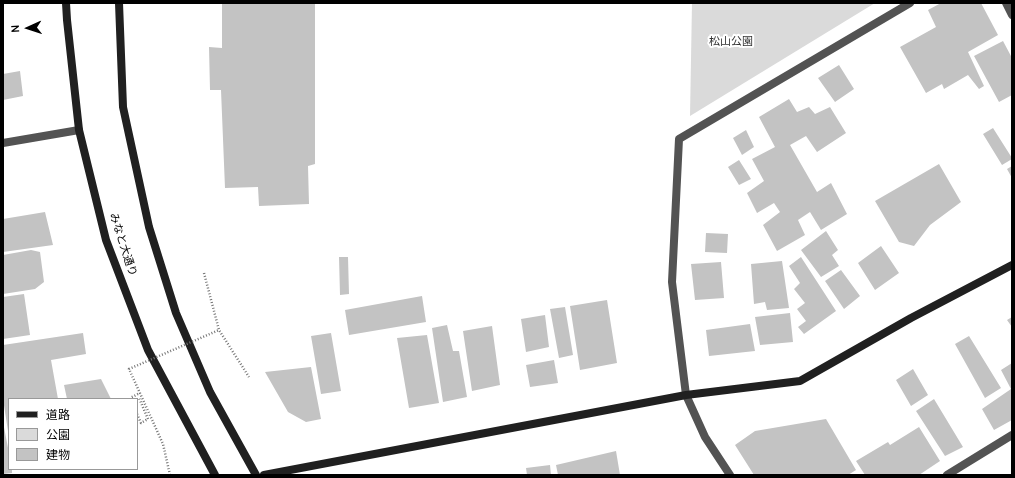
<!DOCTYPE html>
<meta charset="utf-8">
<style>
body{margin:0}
#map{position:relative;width:1015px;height:478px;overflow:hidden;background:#fff;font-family:Overpass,"Noto Sans JP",sans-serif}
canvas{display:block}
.frame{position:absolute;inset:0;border:4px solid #000;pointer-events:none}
.legend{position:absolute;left:8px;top:398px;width:130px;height:72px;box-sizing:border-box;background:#fff;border:1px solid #999;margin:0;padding:5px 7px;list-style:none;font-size:12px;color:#000}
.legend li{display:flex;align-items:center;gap:8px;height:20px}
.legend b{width:20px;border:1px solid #999}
.north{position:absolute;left:8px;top:8px;width:40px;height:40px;-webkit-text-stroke:3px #fff;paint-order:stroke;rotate:267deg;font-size:11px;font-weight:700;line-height:16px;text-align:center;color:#000}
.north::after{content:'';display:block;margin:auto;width:14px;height:18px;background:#000;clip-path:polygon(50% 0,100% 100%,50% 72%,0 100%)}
</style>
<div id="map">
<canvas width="1015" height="478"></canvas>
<div class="frame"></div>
<ul class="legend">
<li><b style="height:5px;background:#202020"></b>道路</li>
<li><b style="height:11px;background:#dadada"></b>公園</li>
<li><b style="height:11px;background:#c3c3c3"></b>建物</li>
</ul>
<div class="north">N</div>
</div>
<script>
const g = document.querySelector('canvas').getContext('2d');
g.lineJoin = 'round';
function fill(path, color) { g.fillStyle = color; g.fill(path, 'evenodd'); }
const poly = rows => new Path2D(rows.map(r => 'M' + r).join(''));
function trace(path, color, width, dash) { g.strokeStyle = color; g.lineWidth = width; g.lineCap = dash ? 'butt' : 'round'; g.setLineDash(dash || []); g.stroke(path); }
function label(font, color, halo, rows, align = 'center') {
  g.font = font + ' Overpass,"Noto Sans JP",sans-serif'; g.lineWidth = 4; g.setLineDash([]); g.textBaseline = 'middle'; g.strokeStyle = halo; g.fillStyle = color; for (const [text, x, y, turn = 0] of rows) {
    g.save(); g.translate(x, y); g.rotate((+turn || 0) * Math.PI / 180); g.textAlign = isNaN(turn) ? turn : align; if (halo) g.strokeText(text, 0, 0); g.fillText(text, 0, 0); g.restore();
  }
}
fill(poly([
 [692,3,875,3,690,116]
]), '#dadada');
fill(poly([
 [222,3,315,3,315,164,308,166,309,204,259,206,258,187,225,188,221,90,210,90,209,47,222,48],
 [941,3,981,3,998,35,968,52,984,86,979,89,968,75,944,89,942,84,926,93,900,47,936,27,928,10],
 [1003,41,1012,58,1012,95,999,102,974,56],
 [839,65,854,89,835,102,818,78],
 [20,71,23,96,3,100,3,74],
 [789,99,797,112,809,107,815,114,830,107,846,133,817,152,806,136,790,145,817,192,831,183,847,214,821,230,810,212,798,220,805,235,777,251,763,225,780,212,774,203,757,213,747,193,764,181,752,159,775,147,759,117],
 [993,128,1012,158,1012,159,1002,165,983,134],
 [746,130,754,147,742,155,733,138],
 [739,160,751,179,739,185,728,167],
 [939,164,961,202,930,225,914,246,899,242,875,201],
 [1012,166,1012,178,1007,169],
 [45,212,53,245,3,252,3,219],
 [826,231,838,250,832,255,839,266,821,277,801,250],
 [706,233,728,234,727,253,705,252],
 [881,246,899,273,875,290,858,263],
 [31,250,40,252,44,282,35,289,3,294,3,255],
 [339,257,348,257,349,294,340,295],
 [801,257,836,311,804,334,798,327,806,321,797,309,805,303,794,289,800,283,789,266],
 [782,261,789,308,767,310,765,302,754,304,751,264],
 [721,262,724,298,695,300,691,264],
 [841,270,860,296,844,309,825,281],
 [24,294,30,335,3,339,3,297],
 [422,296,426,322,349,335,345,310],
 [607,300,617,363,580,370,570,306],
 [565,307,573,355,559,358,550,309],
 [790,313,793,342,760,345,755,317],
 [545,315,549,347,526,352,521,319],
 [1012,317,1012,327,1007,320],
 [750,324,755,351,709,356,706,330],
 [447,325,453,351,459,351,467,397,443,402,432,328],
 [492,326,500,385,472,391,463,331],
 [83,333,86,354,51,360,58,399,9,399,8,431,3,399,3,345],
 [331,333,341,391,321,394,311,336],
 [427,335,439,403,409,408,397,338],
 [969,336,1001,388,985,398,955,344],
 [554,360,558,383,530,387,526,365],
 [1012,363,1012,420,994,430,982,409,1011,389,1001,370],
 [311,367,321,419,306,422,288,412,265,372],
 [913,369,928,395,911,406,896,380],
 [101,379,111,399,67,399,64,385],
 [934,399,963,447,945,456,916,411],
 [826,419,856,470,848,475,754,475,735,445,755,431],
 [3,422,9,453,9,469,12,469,12,473,3,474],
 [919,427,940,461,919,475,911,475,910,474,908,475,865,475,856,461,888,442,890,445],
 [616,451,620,475,558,475,556,465],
 [550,465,551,475,527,475,526,468]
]), '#c3c3c3');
trace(poly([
 [204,273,219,330,249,377],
 [130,399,130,398,140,393],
 [137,414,141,423,148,419,139,398]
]), '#757575', 2.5, [1, 2]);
trace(poly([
 [1006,3,1012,15],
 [3,143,79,130],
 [730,475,705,437,686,395,672,282,679,139,910,3],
 [947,475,1012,435]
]), '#535353', 8);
trace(poly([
 [66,3,67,20,79,130,106,240,148,350,215,475],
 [119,3,123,107,149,227,176,313,210,392,256,475],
 [264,475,686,395,800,381,911,318,1012,265]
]), '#202020', 8);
trace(poly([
 [170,475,163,444,129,369,219,330]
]), '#757575', 2.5, [1, 2]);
label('11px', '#313131', '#fff', [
 ["松山公園",731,43]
]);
label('11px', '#000', '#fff', [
 ["みなと大通り",122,245,72]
]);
</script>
